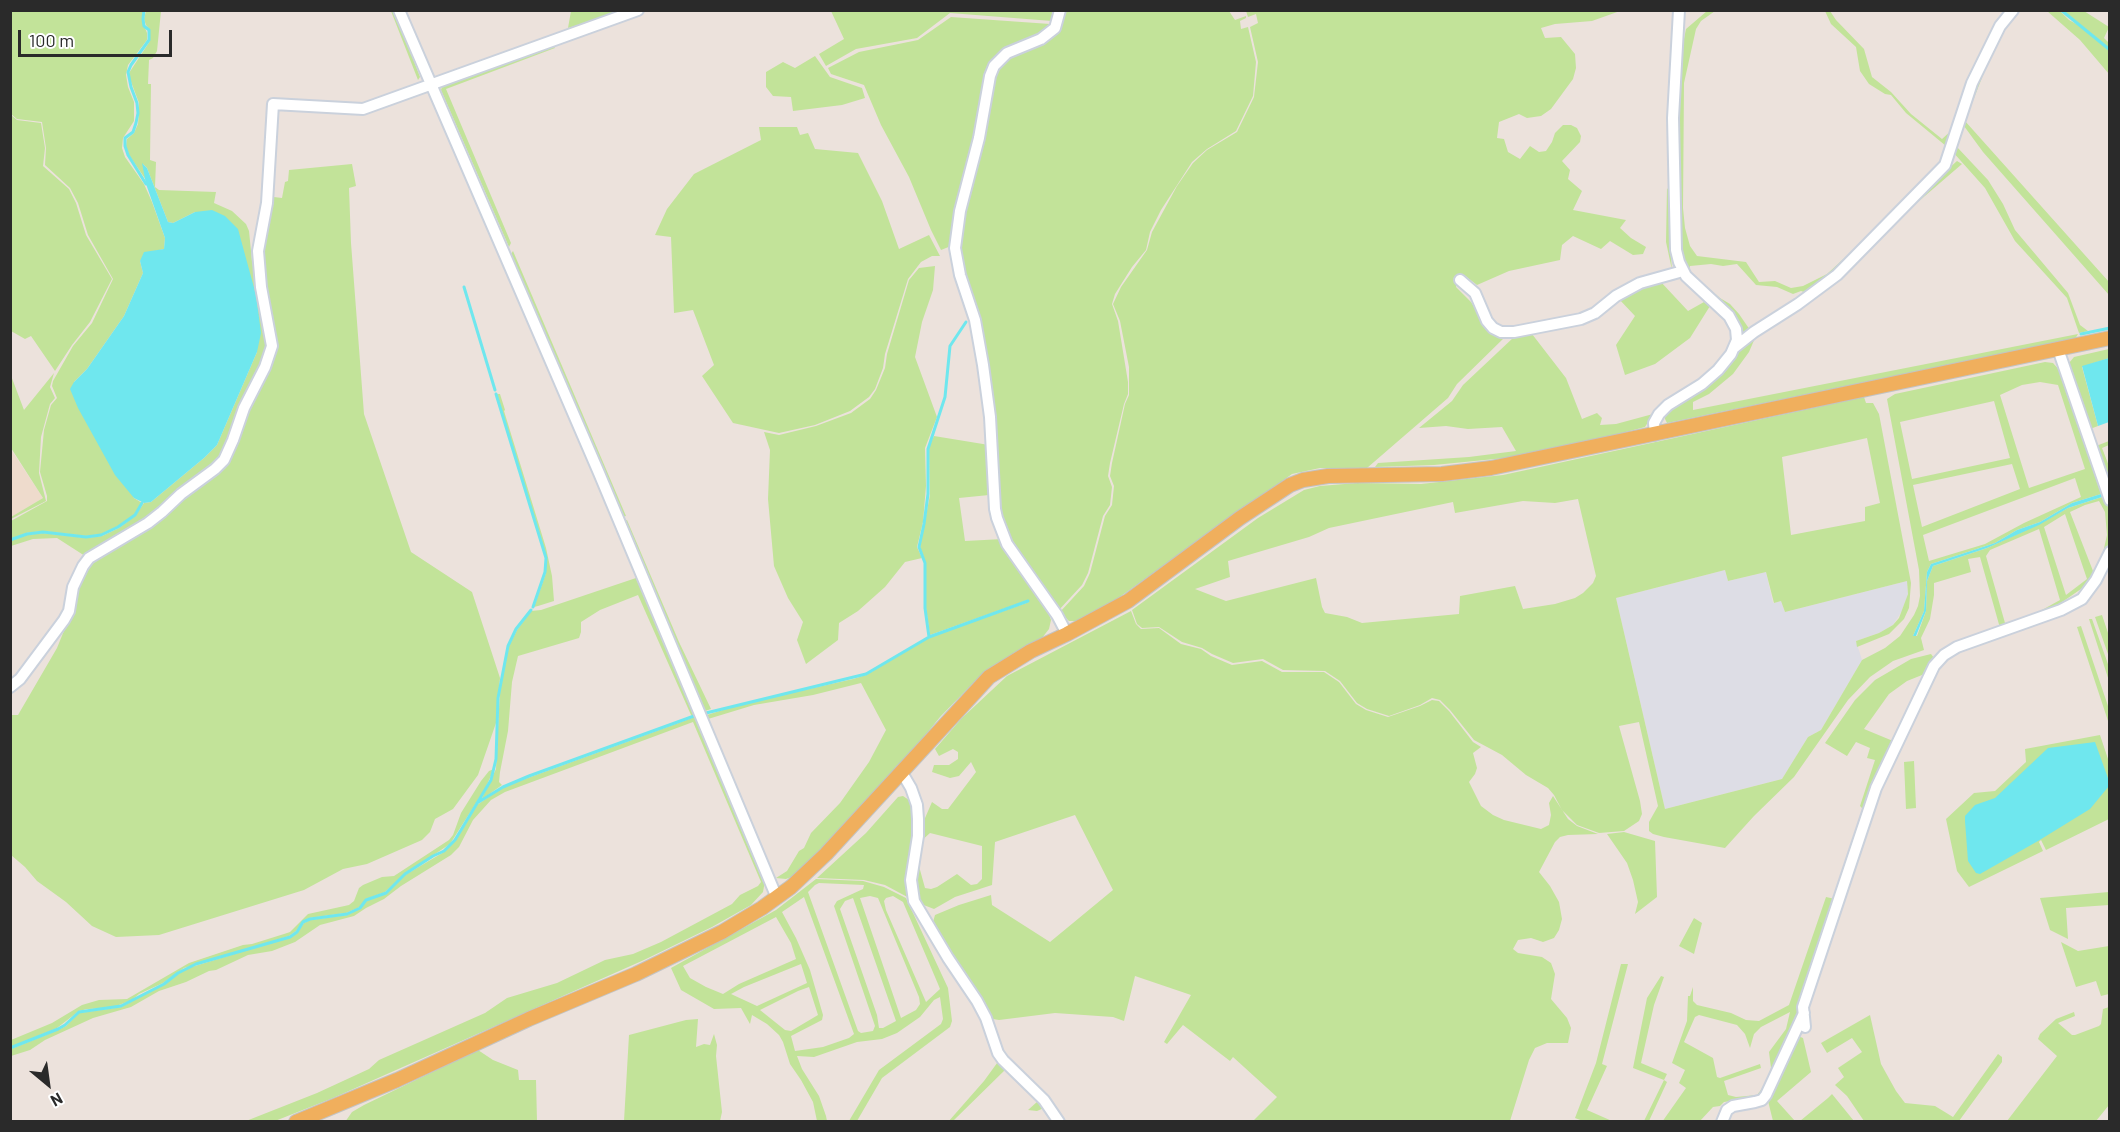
<!DOCTYPE html>
<style>
body{margin:0}
#map{position:relative;width:2120px;height:1132px;overflow:hidden;background:#ece2dc;font-family:Barlow,sans-serif}
canvas{display:block}
.frame{position:absolute;inset:0;border:12px solid #2a2a2a;pointer-events:none}
.north{position:absolute;left:18px;top:1054px;width:60px;height:60px;-webkit-text-stroke:4px #fff;paint-order:stroke;rotate:151deg;font-size:16px;font-weight:700;line-height:24px;text-align:center;color:#2a2a2a}
.north::after{content:'';display:block;margin:auto;width:21px;height:27px;background:#2a2a2a;clip-path:polygon(50% 0,100% 100%,50% 72%,0 100%)}
.scale{position:absolute;left:18px;top:30px;width:154px;height:27px;box-sizing:border-box;border:3px solid #2a2a2a;border-top:0;padding-left:8px;font-size:18px;line-height:21px;white-space:nowrap;color:#2a2a2a;-webkit-text-stroke:4px #fff;paint-order:stroke}
</style>
<div id="map">
<canvas width="2120" height="1132"></canvas>
<div class="frame"></div>
<div class="north">N</div>
<div class="scale">100 m</div>
</div>
<script>
const g = document.querySelector('canvas').getContext('2d');
g.lineJoin = 'round';
function fill(path, color) { g.fillStyle = color; g.fill(path, 'evenodd'); }
const poly = rows => new Path2D(rows.map(r => 'M' + r).join(''));
function trace(path, color, width, dash) { g.strokeStyle = color; g.lineWidth = width; g.lineCap = dash ? 'butt' : 'round'; g.setLineDash(dash || []); g.stroke(path); }
fill(poly([
 [1725,570,1728,581,1766,572,1773,603,1781,601,1785,612,1907,581,1908,594,1902,611,1893,625,1879,633,1856,641,1862,660,1821,730,1808,737,1782,779,1665,809,1616,598]
]), '#dddde5');
fill(poly([
 [10,448,43,498,11,517,10,517]
]), '#eedbcc');
fill(poly([
 [1064,10,1229,11,1235,20,1246,16,1246,18,1240,21,1241,29,1248,27,1256,62,1253,96,1236,131,1207,149,1192,162,1161,210,1150,232,1146,250,1132,267,1115,294,1112,304,1118,321,1128,382,1128,394,1124,404,1110,463,1108,476,1112,487,1110,505,1103,516,1088,573,1082,585,1058,611,1012,540,1002,519,967,285,961,255,961,233,990,87,999,63,1009,56,1051,38,1057,31],
 [11,11,143,11,142,20,147,33,147,40,128,65,126,75,128,87,134,102,134,121,123,138,122,148,125,157,144,184,152,202,165,238,164,249,151,252,140,261,143,273,124,316,87,369,74,382,134,498,142,503,134,515,118,526,101,534,86,536,43,531,26,533,11,539,11,521,47,501,47,496,40,472,44,430,51,405,57,398,52,386,53,381,73,346,92,323,113,279,88,235,78,203,70,188,45,165,46,148,42,122,17,119,11,114],
 [146,11,161,11,157,51,153,58,149,60,148,84,151,84,150,160,156,162,155,187,159,190,216,192,214,203,232,211,246,224,249,231,252,261,269,345,265,359,247,392,217,462,157,511,85,556,57,538,33,539,11,546,11,541,26,535,43,533,86,538,102,536,119,528,135,516,144,503,151,502,204,458,217,445,257,352,195,212,173,223,168,222,147,168,143,164,146,180,129,155,126,146,127,139,134,133,138,124,139,113,139,103,130,79,129,73,150,41,150,30,146,25,144,19],
 [391,11,395,11,420,77,418,80],
 [571,11,625,11,568,28],
 [831,11,1056,11,1052,21,950,13,917,38,856,49,826,66,819,54,844,39],
 [1246,11,1620,11,1592,21,1555,24,1541,28,1545,38,1561,37,1575,54,1576,68,1573,79,1551,109,1541,116,1527,118,1519,114,1499,122,1497,138,1504,139,1508,152,1520,159,1530,146,1539,152,1546,151,1552,142,1555,133,1563,125,1571,125,1577,128,1581,136,1580,142,1562,161,1570,170,1568,179,1582,191,1573,210,1626,220,1620,228,1631,238,1646,247,1643,254,1633,255,1610,241,1601,249,1573,236,1562,245,1560,260,1509,271,1477,285,1464,275,1458,278,1456,287,1471,302,1492,334,1505,337,1457,384,1448,398,1367,468,1320,468,1292,474,1114,601,1078,621,1069,621,1060,612,1084,586,1090,573,1105,516,1112,505,1114,486,1110,476,1112,463,1125,404,1129,395,1129,367,1120,321,1113,304,1121,287,1147,250,1152,232,1177,186,1193,163,1207,150,1237,132,1254,97,1258,62,1250,27,1258,23,1256,14,1248,17],
 [1707,11,1715,11,1701,21,1696,29,1684,83,1683,208,1685,228,1690,246,1697,256,1746,262,1759,282,1775,281,1791,288,1803,286,1827,274,1851,252,1856,250,1831,275,1807,293,1801,291,1793,294,1777,287,1756,285,1737,264,1723,266,1711,264,1690,266,1689,270,1693,275,1720,298,1730,304,1739,314,1750,330,1744,334,1739,322,1733,312,1691,278,1681,258,1677,94,1680,59,1686,29],
 [1825,11,1830,11,1836,20,1864,49,1872,77,1891,92,1911,114,1942,139,1953,129,1946,146,1906,113,1891,95,1885,94,1869,84,1860,71,1856,47,1831,24],
 [2017,11,2019,11,1996,42,1965,121,2109,282,2109,295,1983,152,1964,126,1957,147,1988,180,2003,204,2015,230,2068,293,2080,325,2088,331,2079,333,2067,298,2015,241,1985,188,1952,151,1990,48],
 [2047,11,2060,11,2069,20,2084,28,2107,48,2109,52,2109,74,2080,40],
 [2062,11,2084,11,2109,27,2104,38,2109,43,2109,49],
 [951,17,1050,24,1036,37,998,57,975,138,951,246,941,250,931,230,909,177,881,125,864,85,831,74,828,68,859,52,918,40],
 [553,45,555,48,446,89,511,243,509,247,441,90,442,87],
 [815,56,830,77,862,88,865,98,842,105,793,111,791,97,773,96,766,87,766,72,783,62,795,68],
 [11,115,17,120,41,123,45,148,43,166,69,189,76,203,86,235,112,279,90,322,72,345,55,371,31,336,25,339,11,331],
 [759,127,797,127,800,135,808,133,815,149,858,153,882,201,899,249,929,235,940,256,932,256,921,262,908,279,885,354,883,368,875,389,869,397,850,411,815,425,779,433,733,423,702,376,714,365,693,310,674,313,671,237,655,235,667,209,694,174,761,140],
 [1957,161,1962,164,1897,220,1937,179],
 [352,164,356,186,349,188,351,243,364,414,411,552,472,592,500,678,496,723,478,775,453,809,435,819,430,832,422,840,367,864,343,869,304,890,159,935,116,937,92,926,66,902,37,881,25,867,11,855,10,715,18,715,57,648,70,616,78,583,94,560,215,471,272,355,261,253,274,197,282,198,285,182,288,181,289,170],
 [1667,188,1670,193,1669,230,1672,270,1666,242],
 [513,251,626,516,622,517,511,254],
 [935,266,933,290,922,322,915,357,937,417,925,448,926,486,923,522,917,547,922,558,905,562,885,587,858,611,839,623,838,640,806,664,797,640,803,622,788,598,774,566,768,499,770,450,764,432,779,435,816,426,851,413,870,399,876,390,885,368,887,354,909,280,919,268],
 [1660,281,1688,311,1704,302,1710,306,1690,338,1655,364,1625,375,1616,345,1635,316,1618,298,1628,291],
 [1532,334,1566,378,1582,419,1597,413,1602,418,1600,425,1616,424,1653,414,1645,427,1591,441,1505,458,1434,465,1375,467,1378,463,1469,457,1516,451,1502,427,1468,429,1446,426,1419,428,1452,401,1463,385,1514,337],
 [2078,334,2075,339,2011,352,1667,423,1665,419,1665,415,1670,410,1718,377,1734,360,1743,345,1755,338,1749,352,1733,374,1709,394,1693,402,1693,410],
 [2109,349,2109,358,2082,367,2098,426,2090,429,2069,369,2069,363,2074,357],
 [2045,362,2053,363,2061,372,2101,494,2072,503,2040,522,2017,530,1995,543,1931,564,1927,572,1924,611,1913,636,1917,636,1926,611,1927,581,1933,566,1987,548,2039,524,2068,508,2102,497,2109,508,2110,539,2105,555,2092,578,2081,589,2055,607,2000,628,1980,557,1968,559,1971,572,1934,583,1934,595,1930,619,1921,638,1924,650,1893,661,1870,677,1848,700,1794,777,1754,816,1725,848,1664,837,1653,834,1649,831,1649,822,1658,806,1639,722,1619,726,1640,801,1642,814,1639,821,1624,831,1599,833,1577,825,1562,810,1554,795,1548,788,1526,775,1502,755,1474,740,1450,710,1440,700,1432,698,1420,705,1389,716,1367,709,1357,703,1340,681,1325,671,1283,670,1263,659,1233,663,1212,654,1202,648,1182,642,1159,627,1142,628,1137,624,1132,610,1258,518,1304,490,1320,486,1357,483,1421,484,1503,475,1864,397,1866,403,1873,403,1879,414,1911,583,1909,608,1904,619,1889,634,1857,647,1856,641,1879,633,1893,625,1899,618,1908,594,1907,581,1785,612,1781,601,1774,603,1766,572,1728,581,1725,570,1616,598,1665,809,1782,779,1808,737,1821,730,1862,660,1885,648,1900,636,1914,615,1918,606,1920,596,1919,570,1887,399,1895,394],
 [2040,382,2058,385,2085,469,2029,488,2000,395,2022,385],
 [1994,401,2010,458,1912,479,1900,422],
 [1867,438,1880,503,1865,507,1865,521,1791,535,1782,457],
 [2012,464,2020,489,1922,527,1913,485],
 [2075,478,2081,497,2024,523,1985,544,1929,561,1923,535],
 [1578,499,1596,576,1593,583,1583,593,1575,598,1555,604,1523,609,1515,586,1460,596,1459,614,1362,623,1347,617,1325,613,1322,607,1316,578,1226,601,1195,589,1230,577,1228,561,1309,537,1329,528,1453,502,1455,513,1523,501,1555,503],
 [2099,501,2105,512,2107,535,2102,557,2093,571,2070,512,2085,505],
 [2065,514,2087,579,2066,595,2044,527],
 [2039,529,2060,600,2033,615,2005,623,1986,556,1990,550],
 [10,373,24,410,54,373,50,387,55,398,50,404,41,437,39,473,46,501,11,519,11,517,43,498,11,448],
 [497,394,500,394,505,410,504,411,546,548,552,576,554,601,538,606,534,607,546,573,546,558],
 [934,436,989,445,989,495,959,498,965,541,1003,539,1048,611,1051,620,1049,629,1042,638,991,667,979,677,940,717,872,801,794,876,786,879,776,878,787,871,799,851,804,848,811,833,840,803,869,762,886,730,861,683,813,695,754,705,708,719,707,715,738,705,853,679,866,675,930,637,1029,602,1028,600,930,635,926,608,926,563,920,547,930,495,929,447],
 [2109,441,2109,445,2102,448,2109,466,2109,485,2096,446],
 [627,520,679,642,711,709,705,711,624,521],
 [636,578,765,881,763,892,751,905,712,927,644,960,333,1098,275,1121,246,1121,317,1093,369,1069,379,1060,485,1013,507,998,557,983,605,960,633,954,661,942,732,904,740,895,758,886,761,882,693,722,505,792,491,800,473,820,459,847,451,855,401,886,384,899,366,908,354,916,320,925,295,942,272,951,248,955,216,970,209,971,186,982,159,991,131,1007,93,1018,45,1040,30,1050,11,1056,11,1049,58,1030,66,1026,79,1013,121,1007,164,984,185,969,290,937,297,932,304,923,310,920,347,915,361,908,366,900,386,894,405,875,444,852,455,841,477,805,503,787,692,718,694,716,691,715,638,595,600,610,581,622,581,632,579,638,518,656,512,682,508,731,500,772,499,782,502,785,481,800,496,769,500,689,509,646,517,630,531,611,541,610],
 [1131,611,1136,624,1141,629,1159,628,1181,644,1201,649,1211,656,1232,665,1262,661,1282,672,1324,672,1339,682,1356,704,1366,710,1388,717,1420,706,1432,700,1439,701,1449,711,1473,742,1481,747,1473,753,1477,768,1475,774,1469,782,1481,806,1493,815,1504,820,1541,829,1549,825,1551,815,1549,803,1553,796,1568,819,1577,826,1598,834,1568,835,1560,837,1555,842,1539,872,1550,886,1559,902,1562,919,1559,930,1554,938,1543,942,1531,938,1518,940,1513,949,1518,953,1542,957,1551,963,1555,974,1551,999,1567,1018,1571,1028,1568,1043,1547,1043,1535,1048,1529,1060,1510,1121,1253,1121,1277,1097,1233,1057,1230,1061,1183,1025,1167,1044,1164,1042,1191,995,1135,976,1124,1021,1113,1017,1055,1013,999,1020,993,1019,936,929,933,922,935,915,959,905,991,895,992,905,1050,942,1113,890,1075,815,995,842,992,885,955,897,934,909,921,904,916,889,917,859,925,888,931,889,937,887,957,874,971,885,977,884,982,879,982,846,930,833,919,843,922,825,932,802,942,809,948,809,976,772,971,762,959,776,950,778,932,772,934,765,949,765,958,759,958,752,953,749,939,756,935,749,962,718,1007,676],
 [2102,615,2109,636,2109,657,2095,617],
 [2089,619,2092,619,2109,667,2109,681],
 [2081,626,2109,709,2109,724,2077,627],
 [1931,654,1934,658,1927,673,1907,681,1889,694,1864,729,1893,741,1871,789,1799,1017,1767,1086,1758,1099,1738,1100,1724,1102,1720,1106,1713,1107,1700,1121,1662,1122,1686,1088,1679,1083,1685,1070,1672,1063,1687,1021,1688,996,1690,996,1693,987,1693,1001,1697,1005,1731,1013,1746,1020,1759,1021,1789,1005,1826,897,1835,899,1863,809,1860,806,1875,760,1867,758,1870,748,1856,742,1847,756,1825,743,1855,700,1875,680,1911,659],
 [1790,1012,1786,1029,1769,1052,1771,1068,1764,1086,1757,1095,1736,1097,1728,1095,1724,1081,1761,1068,1760,1064,1720,1078,1717,1077,1713,1058,1684,1042,1695,1017,1699,1015,1737,1025,1745,1034,1750,1048,1754,1034,1761,1027],
 [2100,735,2109,762,2109,819,2046,850,2041,840,2039,842,2043,851,1969,887,1957,871,1946,819,1974,793,1995,791,2026,762,2025,749],
 [1914,761,1916,808,1906,809,1904,762],
 [494,769,485,789,450,844,405,874,385,892,366,899,360,907,346,913,309,918,303,922,296,931,289,936,184,968,163,983,139,994,132,1000,111,1008,87,1009,79,1011,57,1028,11,1047,11,1040,52,1023,82,1005,99,1000,127,999,189,963,243,945,252,944,284,934,290,932,308,914,349,905,354,901,359,888,363,885,382,877,394,876,449,840,453,835,461,813,481,781,489,771],
 [903,796,912,802,915,808,911,899,885,885,864,880,817,878,866,833,898,797],
 [1624,832,1655,841,1657,897,1635,914,1638,902,1633,880,1627,863,1607,834],
 [816,879,863,881,884,887,906,898,948,988,952,1021,950,1027,882,1078,857,1121,849,1121,879,1070,941,1024,943,1019,940,997,934,1000,920,1017,897,1033,882,1039,857,1042,814,1057,797,1056,802,1069,819,1096,826,1116,827,1121,817,1121,813,1102,801,1080,790,1064,783,1042,779,1035,767,1024,752,1015,750,1024,741,1008,714,1009,681,990,671,968,776,910],
 [819,883,864,885,863,889,837,901,834,906,875,1026,873,1031,861,1033,858,1031,808,892,815,885],
 [870,896,878,898,919,997,920,1004,916,1010,901,1018,860,898],
 [893,896,903,902,938,984,940,989,926,1002,886,910,884,901,886,898],
 [804,897,854,1034,849,1038,823,1047,795,1051,791,1036,822,1020,823,1015,810,970,796,938,782,912],
 [853,898,896,1021,883,1028,879,1028,877,1015,840,909,845,901],
 [776,917,791,943,796,959,739,984,723,994,706,987,690,978,683,966],
 [801,964,807,983,757,1006,731,994,744,987],
 [809,987,818,1015,791,1031,785,1030,760,1010,798,991],
 [2109,892,2109,905,2066,908,2068,939,2050,930,2040,898],
 [1694,918,1702,923,1694,954,1679,946],
 [2061,942,2078,951,2109,946,2109,994,2101,996,2096,981,2076,987],
 [1621,964,1628,964,1602,1064,1607,1066,1587,1110,1612,1121,1583,1121,1575,1118,1596,1063],
 [1661,976,1664,977,1654,1005,1641,1063,1667,1074,1664,1080,1667,1082,1649,1121,1644,1121,1664,1080,1633,1068,1647,998],
 [2109,1007,2109,1105,2096,1121,2007,1121,2057,1056,2038,1039,2040,1034,2056,1019,2074,1012,2075,1016,2058,1023,2072,1035,2075,1035,2099,1026,2101,1024,2103,1009],
 [1870,1015,1881,1064,1896,1091,1905,1103,1935,1106,1953,1117,1998,1054,2002,1057,2002,1062,1959,1121,1864,1121,1847,1096,1835,1085,1844,1077,1838,1068,1862,1052,1852,1038,1827,1053,1821,1043],
 [698,1019,696,1047,704,1044,710,1045,714,1034,717,1045,716,1056,722,1112,720,1121,624,1121,629,1035,686,1020],
 [1796,1035,1803,1038,1811,1072,1777,1101,1795,1121,1773,1121,1767,1097],
 [478,1050,493,1060,518,1070,519,1080,536,1080,537,1121,345,1122,352,1112,364,1105],
 [1000,1059,1057,1121,1052,1121,1044,1108,1037,1111,1028,1110,1038,1101,1006,1069,953,1121,948,1122,984,1081],
 [1832,1094,1854,1121,1800,1121,1828,1098]
]), '#c2e399');
fill(poly([
 [142,163,147,168,168,222,173,223,195,212,212,210,225,216,238,229,256,295,261,333,257,352,217,445,204,458,151,502,144,503,134,498,115,475,78,408,70,389,74,382,87,369,124,316,143,273,140,261,144,252,164,249,165,238,146,184],
 [2109,358,2109,422,2098,426,2082,366],
 [2101,494,2102,497,2068,508,2039,525,1987,548,1933,566,1927,581,1926,611,1916,636,1913,636,1924,611,1927,572,1931,564,1995,543,2017,530,2040,522,2072,503],
 [2095,742,2109,781,2109,786,2090,809,2038,841,1980,874,1976,873,1968,861,1965,821,1965,816,1975,805,1995,798,2048,748]
]), '#6fe7ee');
trace(poly([
 [144,10,143,19,144,26,149,30,149,40,131,65,128,72,131,87,137,103,138,113,136,123,133,132,125,138,125,146,128,155,146,184],
 [2061,10,2110,50],
 [464,287,495,390],
 [2081,334,2110,328],
 [496,394,546,558,545,572,533,607],
 [10,540,27,534,43,532,86,537,101,535,118,527,135,515,142,503],
 [929,637,925,608,925,563,919,547,924,524,928,494,928,449,945,397,950,346,966,322],
 [706,713,866,674,929,637,1028,601],
 [477,803,503,787,529,776,694,716],
 [10,1048,58,1029,65,1025,79,1012,121,1006,164,984,178,973,196,964,290,937,297,932,303,922,310,919,347,914,360,908,366,900,386,893,405,874,433,856,444,851,455,840,491,780,496,759,498,698,508,646,516,629,531,610]
]), '#6fe7ee', 3);
const minor = poly([
 [399,10,599,473,777,898],
 [1060,10,1055,28,1041,39,1007,53,994,66,990,76,979,138,960,211,955,248,960,275,975,320,983,365,990,417,995,509,997,518,1007,544,1057,615,1067,634],
 [1460,280,1475,293,1487,321,1493,328,1501,332,1514,332,1581,319,1595,313,1616,296,1640,283,1683,271],
 [1735,347,1754,332,1798,304,1837,275,1945,165,1972,83,2000,26,2013,10],
 [2058,349,2110,500],
 [1655,435,1654,423,1659,414,1668,405,1702,384,1718,370,1731,354,1737,340,1736,329,1729,316,1686,276,1679,262,1676,250,1673,118,1679,10],
 [10,687,20,679,64,620,69,611,73,587,83,566,89,558,148,523,162,512,181,494,215,469,224,460,233,440,244,408,265,367,272,346,261,287,258,251,267,203,273,104,363,109,638,10],
 [901,771,911,788,917,805,918,819,918,836,911,880,914,901,948,958,977,1001,986,1018,998,1053,1003,1060,1044,1100,1059,1122],
 [1805,1027,1803,1007,1876,788,1934,666,1944,655,1957,647,2061,610,2082,599,2096,580,2110,552],
 [1722,1122,1727,1110,1733,1106,1755,1102,1762,1100,1766,1095,1804,1013]
]);
const major = poly([
 [296,1122,397,1080,529,1019,636,974,722,932,762,908,791,887,826,854,989,677,1031,651,1067,634,1128,601,1240,518,1290,485,1303,480,1328,476,1442,474,1491,468,2110,338]
]);
trace(minor, '#cad1dc', 14);
trace(major, '#c3c3c3', 16);
trace(minor, '#fff', 10);
trace(major, '#f0af5d', 14);
</script>
